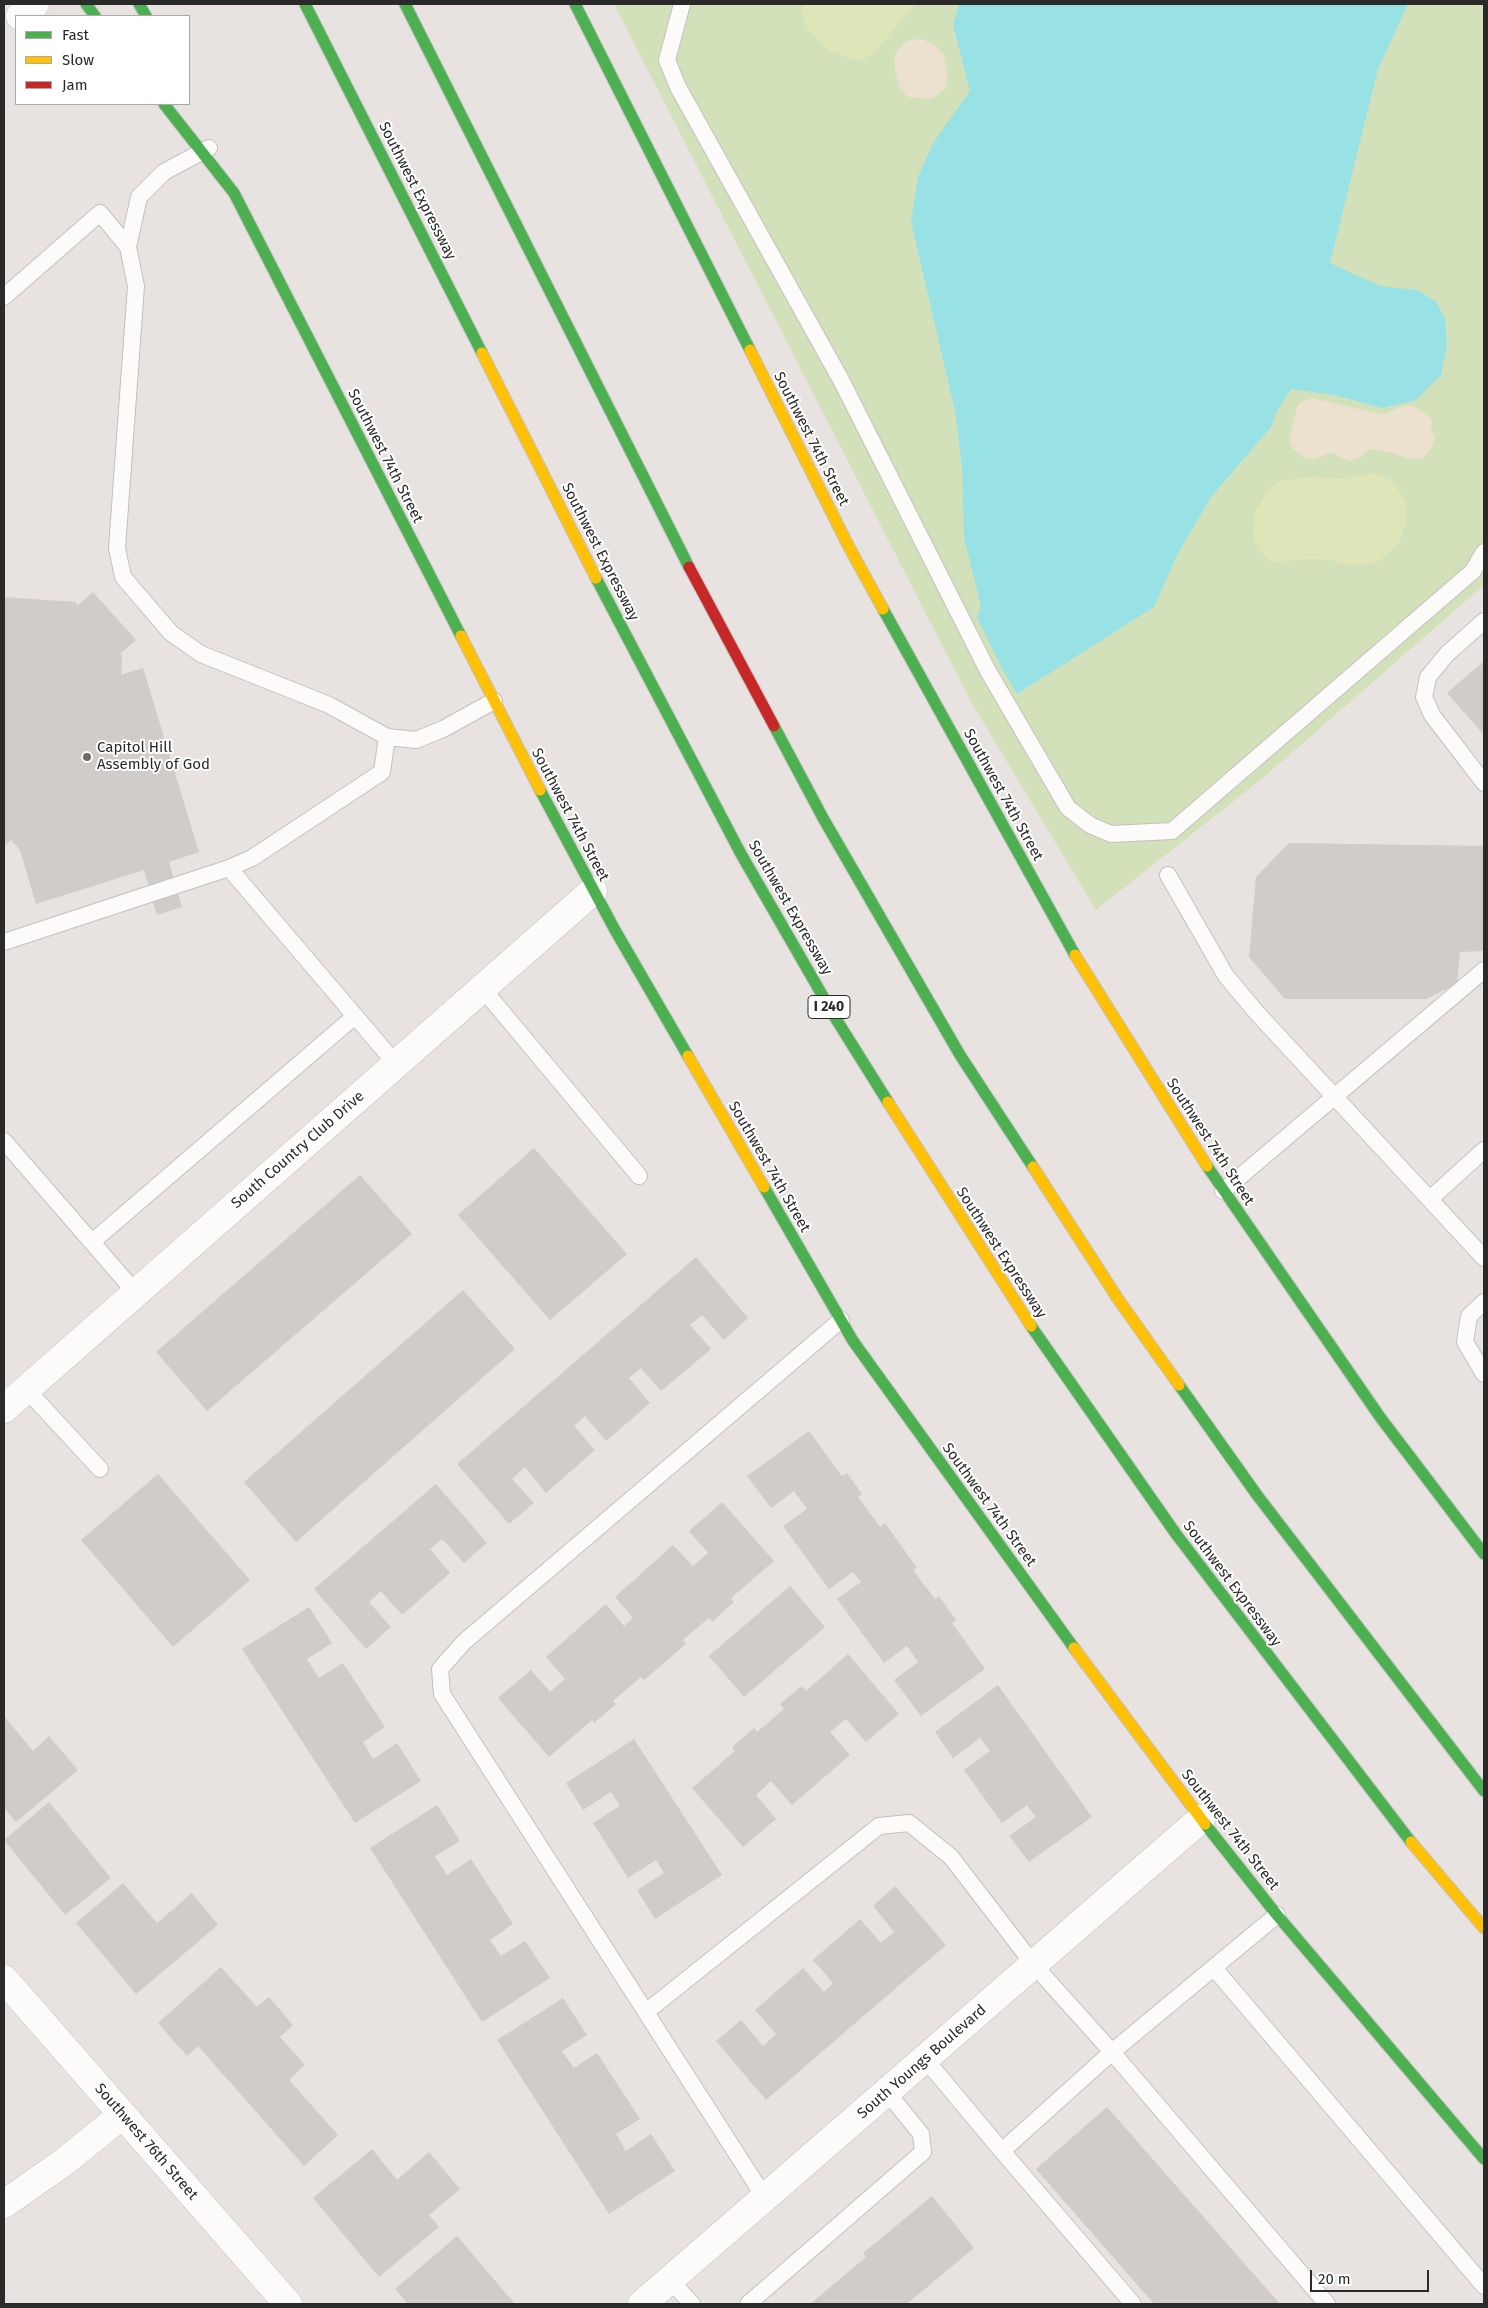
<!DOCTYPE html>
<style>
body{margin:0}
#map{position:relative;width:1488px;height:2308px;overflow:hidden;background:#e8e3e0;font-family:"Fira Sans",sans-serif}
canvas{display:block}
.frame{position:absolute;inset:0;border:5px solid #2a2a2a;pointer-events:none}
.legend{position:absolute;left:15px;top:15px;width:175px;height:90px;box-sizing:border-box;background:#fff;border:1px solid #aaa;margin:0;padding:6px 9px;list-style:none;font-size:15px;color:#2a2a2a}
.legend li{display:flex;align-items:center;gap:10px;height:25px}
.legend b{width:25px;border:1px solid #aaa}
.scale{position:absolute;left:1310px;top:2270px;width:119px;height:22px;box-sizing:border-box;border:2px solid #2a2a2a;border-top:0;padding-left:6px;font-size:15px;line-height:18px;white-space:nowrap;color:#2a2a2a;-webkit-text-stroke:4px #fff;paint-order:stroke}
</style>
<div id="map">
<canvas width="1488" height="2308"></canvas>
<div class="frame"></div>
<ul class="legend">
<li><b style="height:6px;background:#4caf50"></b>Fast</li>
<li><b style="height:6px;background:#ffc107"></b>Slow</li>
<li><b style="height:6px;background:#c62828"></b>Jam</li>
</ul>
<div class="scale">20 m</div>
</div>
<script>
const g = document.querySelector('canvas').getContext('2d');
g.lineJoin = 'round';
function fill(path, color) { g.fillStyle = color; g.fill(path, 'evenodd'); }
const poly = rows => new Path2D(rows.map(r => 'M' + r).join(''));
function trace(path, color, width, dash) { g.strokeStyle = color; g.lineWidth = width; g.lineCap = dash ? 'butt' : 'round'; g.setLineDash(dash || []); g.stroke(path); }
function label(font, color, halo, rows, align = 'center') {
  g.font = font + ' "Fira Sans",sans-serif'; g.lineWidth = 4; g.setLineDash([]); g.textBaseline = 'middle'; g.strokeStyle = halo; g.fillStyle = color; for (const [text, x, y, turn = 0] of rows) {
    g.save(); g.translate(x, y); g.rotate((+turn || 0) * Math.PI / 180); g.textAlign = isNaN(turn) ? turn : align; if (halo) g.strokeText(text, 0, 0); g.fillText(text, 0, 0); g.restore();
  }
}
fill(poly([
 [614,4,1484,4,1484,585,1264,777,1096,910,970,700]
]), '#d3e1bb');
fill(poly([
 [913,39,924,40,936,46,944,55,948,78,945,89,935,97,927,99,908,97,900,89,895,71,894,60,897,51,904,43],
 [1312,398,1379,414,1388,413,1400,407,1413,405,1432,419,1431,431,1435,436,1433,446,1423,458,1409,459,1393,453,1369,449,1361,457,1351,461,1341,458,1333,452,1314,459,1307,459,1293,449,1289,440,1298,404]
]), '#ece0cf');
fill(poly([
 [803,4,917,4,898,24,878,49,866,58,856,60,832,52,822,45,807,28,802,11],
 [1379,474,1393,482,1406,504,1406,524,1399,543,1379,561,1364,565,1347,565,1329,560,1312,559,1271,562,1259,550,1254,539,1253,528,1256,510,1269,489,1280,481,1312,477,1348,479,1360,475]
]), '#dee5b8');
fill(poly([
 [959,4,1408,4,1378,69,1330,263,1380,286,1417,290,1436,302,1445,318,1447,346,1441,375,1416,400,1382,408,1334,395,1291,389,1277,411,1271,427,1211,497,1177,555,1154,607,1017,694,1002,669,977,617,981,606,964,538,962,467,955,411,911,222,918,177,933,143,970,91,953,25]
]), '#98e2e6');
fill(poly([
 [93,592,136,640,120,654,122,656,121,675,143,668,199,852,169,862,182,907,157,915,144,870,36,904,20,850,11,840,4,846,4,597,75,602,78,605],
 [1484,661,1484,735,1447,693],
 [1289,843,1484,846,1484,951,1460,952,1457,984,1426,999,1285,999,1249,957,1256,877],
 [534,1148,627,1254,550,1320,458,1215],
 [360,1175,412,1234,207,1411,156,1352],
 [696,1257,748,1318,724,1340,702,1315,690,1325,711,1349,661,1391,641,1368,629,1378,650,1403,606,1441,585,1416,574,1426,595,1450,546,1493,525,1467,512,1479,534,1503,509,1524,457,1464],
 [463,1290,515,1349,296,1542,244,1482],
 [809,1431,842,1476,847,1473,862,1494,858,1497,880,1527,885,1523,917,1568,913,1570,935,1599,939,1596,956,1620,952,1623,985,1669,921,1716,894,1680,918,1662,907,1646,884,1663,837,1599,861,1582,853,1572,829,1589,783,1526,807,1509,794,1491,771,1508,747,1476],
 [158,1474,250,1580,173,1647,81,1540],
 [436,1484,487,1543,464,1563,442,1539,430,1549,450,1573,402,1615,381,1591,369,1602,391,1627,366,1649,314,1589],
 [722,1502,774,1561,731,1598,734,1602,712,1622,709,1618,683,1640,686,1644,644,1680,641,1677,613,1701,616,1704,594,1723,592,1720,549,1757,498,1698,531,1670,550,1692,565,1679,546,1657,606,1604,624,1626,633,1618,615,1597,673,1545,693,1566,708,1553,689,1531],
 [790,1586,825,1627,744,1697,709,1656],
 [309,1607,332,1643,307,1659,319,1678,343,1663,385,1727,363,1742,373,1759,397,1743,421,1781,355,1823,242,1649],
 [848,1654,899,1714,866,1742,846,1719,830,1732,850,1755,792,1805,771,1781,756,1795,776,1819,743,1847,692,1788,735,1751,732,1747,754,1728,757,1732,784,1709,780,1704,802,1686,806,1691],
 [998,1685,1092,1817,1029,1862,1009,1836,1036,1817,1027,1805,1002,1823,964,1770,990,1751,980,1738,953,1758,935,1732],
 [4,1716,33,1751,49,1736,78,1770,16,1822,4,1808],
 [634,1739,722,1875,655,1919,637,1890,664,1873,656,1860,628,1878,593,1823,620,1806,611,1792,583,1810,566,1783],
 [49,1802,111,1878,65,1915,4,1840],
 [437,1805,460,1841,435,1856,447,1875,471,1859,513,1924,490,1940,501,1956,525,1941,550,1978,482,2022,370,1848],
 [123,1883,157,1923,192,1893,218,1925,136,1994,76,1923],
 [895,1886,946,1945,766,2100,716,2041,741,2020,763,2046,776,2034,755,2010,803,1968,824,1992,833,1983,813,1960,860,1919,881,1943,894,1932,873,1906],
 [221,1967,257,2007,269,1997,293,2025,280,2037,305,2065,289,2080,338,2135,304,2166,198,2046,187,2056,158,2023],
 [563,1998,587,2035,562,2051,574,2068,597,2053,640,2119,616,2134,626,2151,651,2134,675,2171,609,2214,497,2040],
 [1107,2107,1280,2304,1154,2304,1036,2169],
 [372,2149,397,2180,429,2152,460,2189,429,2215,439,2227,379,2277,313,2198],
 [932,2196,974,2248,907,2304,810,2304,866,2257,863,2253],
 [457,2236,515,2304,408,2304,395,2289]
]), '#cfccc9');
const lane = poly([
 [682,4,667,60,678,87,841,380,988,671,1068,808,1090,825,1111,834,1172,831,1473,571,1484,552],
 [209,148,164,172,139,197,128,247,136,286,117,548,123,577,171,633,201,654,329,705,387,737,416,740,443,729,494,701],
 [4,297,100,213,128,247],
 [1484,621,1447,654,1428,677,1424,697,1432,715,1484,783],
 [229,868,396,1064],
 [1168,875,1226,976,1257,1013,1484,1258],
 [4,942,229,868,252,858,382,772,387,737],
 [482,988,639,1176],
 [4,1141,135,1292],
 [1223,1191,1484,970],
 [1430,1199,1484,1150],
 [92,1242,355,1016],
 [1484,1302,1469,1316,1465,1342,1484,1374],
 [26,1389,100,1469],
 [1214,1968,1484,2286],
 [646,2012,879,1826,909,1823,951,1857,1034,1965,1112,2052,1277,1915],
 [925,2059,1002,2151,1112,2052,1327,2304],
 [1002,2151,1133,2304],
 [765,2198,442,1694,440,1669,464,1642,841,1320],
 [670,2280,692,2304],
 [748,2304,923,2152,921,2134,887,2092]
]);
const street = poly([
 [20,16,35,4],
 [4,1409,593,891],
 [4,1979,288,2304],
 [4,2204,64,2162,122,2115],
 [642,2304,1201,1819]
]);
const fast = poly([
 [86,4,95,16],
 [139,4,146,16],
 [305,4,482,353],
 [405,4,689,567],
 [575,4,750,350],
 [164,104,234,193,461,636],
 [596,578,741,854,836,1019,888,1102],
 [883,609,1075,955],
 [774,726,823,818,960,1055,1033,1167],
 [540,790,615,930,688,1056],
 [1207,1166,1380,1417,1484,1554],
 [764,1187,853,1341,1074,1648],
 [1031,1326,1176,1534,1411,1842],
 [1179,1385,1257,1495,1484,1791],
 [1205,1824,1277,1915,1484,2159]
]);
const slow = poly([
 [750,350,849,547,883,609],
 [482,353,596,578],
 [461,636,540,790],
 [1075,955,1207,1166],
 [688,1056,764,1187],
 [888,1102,1031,1326],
 [1033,1167,1118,1299,1179,1385],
 [1074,1648,1205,1824],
 [1411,1842,1484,1928]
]);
const jam = poly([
 [689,567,774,726]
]);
trace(lane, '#c2c1c1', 18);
trace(street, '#c2c1c1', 29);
trace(fast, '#c2c1c1', 13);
trace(slow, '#c2c1c1', 13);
trace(jam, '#c2c1c1', 13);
trace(lane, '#fcfbfa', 16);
trace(street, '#fcfbfa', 28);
trace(fast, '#4caf50', 11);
trace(slow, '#ffc107', 11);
trace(jam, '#c62828', 11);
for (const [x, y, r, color] of [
 [87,757,5,"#6c6b6a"]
]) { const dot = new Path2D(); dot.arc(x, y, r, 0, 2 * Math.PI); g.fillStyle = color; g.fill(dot); trace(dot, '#fff', 2); }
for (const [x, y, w] of [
 [829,1007,42]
]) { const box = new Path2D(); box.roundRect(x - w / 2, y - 11.5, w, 23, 4); g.fillStyle = '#fff'; g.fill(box); trace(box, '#2a2a2a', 1); }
label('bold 14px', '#2a2a2a', null, [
 ["I 240",829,1007]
]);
label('15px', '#2a2a2a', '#fff', [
 ["Southwest Expressway",417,191,63],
 ["Southwest 74th Street",811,439,63],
 ["Southwest 74th Street",385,456,63],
 ["Southwest Expressway",600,552,63],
 ["Southwest 74th Street",1003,795,61],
 ["Southwest 74th Street",570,815,62],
 ["Southwest Expressway",790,908,60],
 ["Southwest 74th Street",1210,1142,57],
 ["South Country Club Drive",298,1150,-41],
 ["Southwest 74th Street",769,1167,60],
 ["Southwest Expressway",1001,1253,57],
 ["Southwest 74th Street",989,1505,54],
 ["Southwest Expressway",1232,1584,53],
 ["Southwest 74th Street",1230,1830,52],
 ["South Youngs Boulevard",922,2062,-41],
 ["Southwest 76th Street",146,2142,49]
]);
label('15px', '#2a2a2a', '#fff', [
 ["Capitol Hill",97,748],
 ["Assembly of God",97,765]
], 'left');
</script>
